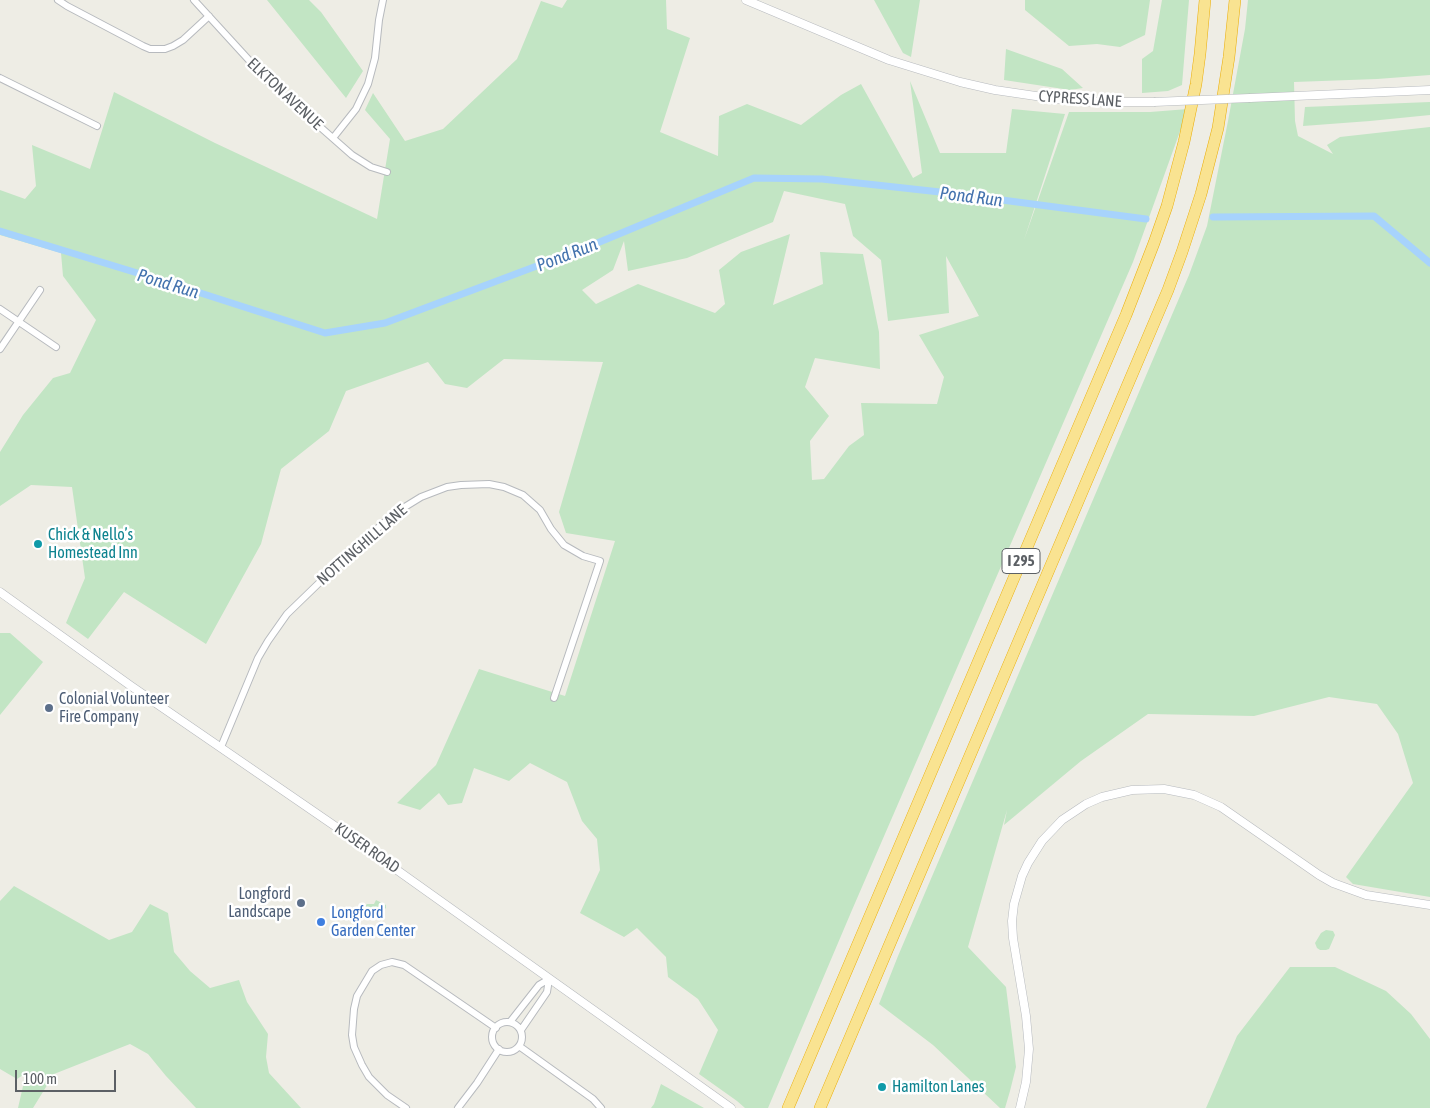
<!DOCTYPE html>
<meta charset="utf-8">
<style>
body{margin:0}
#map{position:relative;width:1430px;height:1108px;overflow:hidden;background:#eeede5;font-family:"Asap Condensed",sans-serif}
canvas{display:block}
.scale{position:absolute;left:15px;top:1070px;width:101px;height:22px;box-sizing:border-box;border:2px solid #5c6065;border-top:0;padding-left:6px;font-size:15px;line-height:18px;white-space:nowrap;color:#5c6065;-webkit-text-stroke:4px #fff;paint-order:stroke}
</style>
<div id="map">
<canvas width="1430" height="1108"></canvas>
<div class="scale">100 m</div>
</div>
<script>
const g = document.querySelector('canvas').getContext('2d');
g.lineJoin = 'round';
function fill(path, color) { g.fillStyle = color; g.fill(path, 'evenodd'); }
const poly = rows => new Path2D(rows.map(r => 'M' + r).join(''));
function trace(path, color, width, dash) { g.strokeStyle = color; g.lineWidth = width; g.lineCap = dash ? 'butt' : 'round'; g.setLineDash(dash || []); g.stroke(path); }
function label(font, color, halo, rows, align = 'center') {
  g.font = font + ' "Asap Condensed",sans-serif'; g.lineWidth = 5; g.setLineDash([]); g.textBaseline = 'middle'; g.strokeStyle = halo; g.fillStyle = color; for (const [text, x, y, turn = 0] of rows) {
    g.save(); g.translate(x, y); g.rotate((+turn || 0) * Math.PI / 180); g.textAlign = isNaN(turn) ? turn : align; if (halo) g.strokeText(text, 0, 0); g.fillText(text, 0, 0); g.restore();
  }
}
fill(poly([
 [267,0,309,0,321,12,363,71,346,98],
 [567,0,666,0,667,29,690,38,660,132,718,156,719,116,747,104,801,125,841,95,861,84,913,178,922,173,910,81,940,153,1006,153,1012,109,1065,114,1024,240,1069,112,1150,112,1188,109,1133,262,852,910,768,1108,745,1108,737,1101,699,1074,718,1030,698,999,668,977,666,957,637,928,624,937,580,913,600,870,597,839,582,821,567,782,530,763,509,781,474,768,462,803,448,805,439,793,420,810,397,803,436,765,479,669,565,696,615,541,566,533,559,512,603,362,504,359,467,388,445,384,428,362,346,391,329,431,281,469,261,544,206,644,124,592,88,639,66,623,85,578,72,487,31,485,0,506,0,452,23,415,53,378,70,373,96,320,63,276,61,253,0,235,0,190,25,199,36,186,32,145,90,169,114,92,215,143,377,219,390,139,365,110,373,93,405,141,443,129,517,59,541,1,562,8],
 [784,191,845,204,853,236,881,260,888,321,949,313,946,256,979,316,919,335,944,377,937,404,861,403,864,435,849,446,824,479,812,480,810,441,829,416,805,387,815,358,880,369,879,332,863,254,820,252,823,284,773,305,790,234,741,252,719,270,725,304,715,313,638,284,596,304,582,290,613,270,624,241,628,271,687,258,773,222],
 [874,0,920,0,911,57,903,53],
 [1025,0,1150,0,1145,35,1120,47,1097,44,1069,46,1025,10],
 [1162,0,1189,0,1182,85,1168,91,1142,93,1142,59,1153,51],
 [1248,0,1430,0,1430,75,1377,79,1294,82,1295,121,1298,136,1333,154,1327,145,1340,137,1430,127,1430,897,1353,884,1346,877,1413,783,1398,734,1377,704,1329,697,1254,716,1148,714,1081,761,1004,825,1007,810,968,947,1006,987,1016,1067,1010,1091,1005,1108,1000,1108,933,1045,879,1004,898,956,1189,275,1207,226,1228,121,1245,29],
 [1006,49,1062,69,1083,88,1070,90,1004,80],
 [1430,102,1430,115,1370,121,1303,126,1305,107],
 [0,633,10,633,43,662,0,715],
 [14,886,109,940,132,932,150,904,168,913,174,952,190,971,210,988,239,980,247,1002,268,1034,266,1057,269,1073,301,1108,196,1108,166,1076,148,1054,130,1044,54,1074,33,1108,18,1108,26,1073,17,1079,0,1069,0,901],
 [376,900,386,905,386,908,380,913,368,915,364,914,363,908,367,904,374,904],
 [1326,930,1333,931,1335,935,1329,949,1326,950,1320,950,1317,948,1315,943,1321,933],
 [1290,967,1335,967,1386,991,1411,1014,1430,1039,1430,1108,1206,1108,1237,1036],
 [661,1084,695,1103,704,1108,651,1108,654,1104]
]), '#c2e5c4');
trace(poly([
 [1213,217,1374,216,1430,263],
 [0,231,157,279,325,333,385,323,590,246,754,178,822,179,949,193,1146,219]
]), '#a7d3fc', 7);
const minor = poly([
 [58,0,67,6,143,46,150,49,165,49,173,46,183,40,209,16],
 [194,0,269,82,352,155,371,167,387,172],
 [0,78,97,126],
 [333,138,356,109,368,84,375,58,379,20,383,0],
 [0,309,56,347],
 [0,349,40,290],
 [221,747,258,658,268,641,287,614,352,551,395,513,421,497,447,487,461,485,489,484,504,487,523,495,540,510,551,529,564,545,583,556,600,561,554,698],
 [510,1022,539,985,549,979],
 '492 1037a15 15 0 1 1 30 0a15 15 0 1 1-30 0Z',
 [521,1030,547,992,549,979],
 [519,1046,593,1099,601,1108],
 [406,1108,387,1095,369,1077,362,1065,354,1047,352,1035,354,1009,357,996,372,971,381,965,392,962,404,965,496,1028],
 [458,1108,477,1083,499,1049]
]);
const tertiary = poly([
 [746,0,889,60,960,82,995,90,1056,99,1093,102,1154,102],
 [1250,98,1430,90],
 [0,592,131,686,345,833,731,1108],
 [1020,1108,1026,1082,1029,1049,1026,1016,1013,938,1012,921,1014,904,1022,876,1028,863,1042,841,1062,820,1086,804,1102,797,1132,790,1164,789,1194,795,1221,807,1319,875,1333,883,1366,895,1430,905]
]);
const motorway = poly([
 [788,1108,1126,315,1154,243,1167,206,1184,142,1196,84,1200,54,1205,0],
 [820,1108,1168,290,1182,252,1201,194,1218,128,1229,57,1235,0]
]);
trace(minor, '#b7babe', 8);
trace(tertiary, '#b7babe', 9);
trace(motorway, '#eaae09', 12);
trace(minor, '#fff', 6);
trace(tertiary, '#fff', 8);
trace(motorway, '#f9e391', 11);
const tertiaryBridge = poly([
 [1154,102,1250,98]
]);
trace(tertiaryBridge, '#b7babe', 9, []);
trace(tertiaryBridge, '#fff', 8);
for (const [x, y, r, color] of [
 [38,544,5,"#0f9aa8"],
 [49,708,5,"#5c6f8a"],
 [301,903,5,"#5c6f8a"],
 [321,922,5,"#3f7fe0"],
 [882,1087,5,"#0f9aa8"]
]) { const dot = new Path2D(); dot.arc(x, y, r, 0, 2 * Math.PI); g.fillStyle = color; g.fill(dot); trace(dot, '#fff', 2); }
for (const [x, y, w] of [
 [1021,561,38]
]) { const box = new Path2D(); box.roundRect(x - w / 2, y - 12.5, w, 25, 4); g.fillStyle = '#fff'; g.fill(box); trace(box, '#5c6065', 1); }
label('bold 15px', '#5c6065', null, [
 ["I 295",1021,561]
]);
label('16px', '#5c6065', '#fff', [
 ["ELKTON AVENUE",285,94,43],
 ["CYPRESS LANE",1080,99,4],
 ["NOTTINGHILL LANE",362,545,-41],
 ["KUSER ROAD",367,848,35]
]);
label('16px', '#0d838f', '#fff', [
 ["Chick & Nello’s",48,535],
 ["Homestead Inn",48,553],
 ["Hamilton Lanes",892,1087]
], 'left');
label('16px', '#4e5e75', '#fff', [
 ["Colonial Volunteer",59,699],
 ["Fire Company",59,717],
 ["Longford",291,894,"right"],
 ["Landscape",291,912,"right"]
], 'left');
label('16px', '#366cbe', '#fff', [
 ["Longford",331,913],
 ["Garden Center",331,931]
], 'left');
label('italic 18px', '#4473ae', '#fff', [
 ["Pond Run",971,197,7],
 ["Pond Run",567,255,-21],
 ["Pond Run",168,284,17]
]);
</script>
